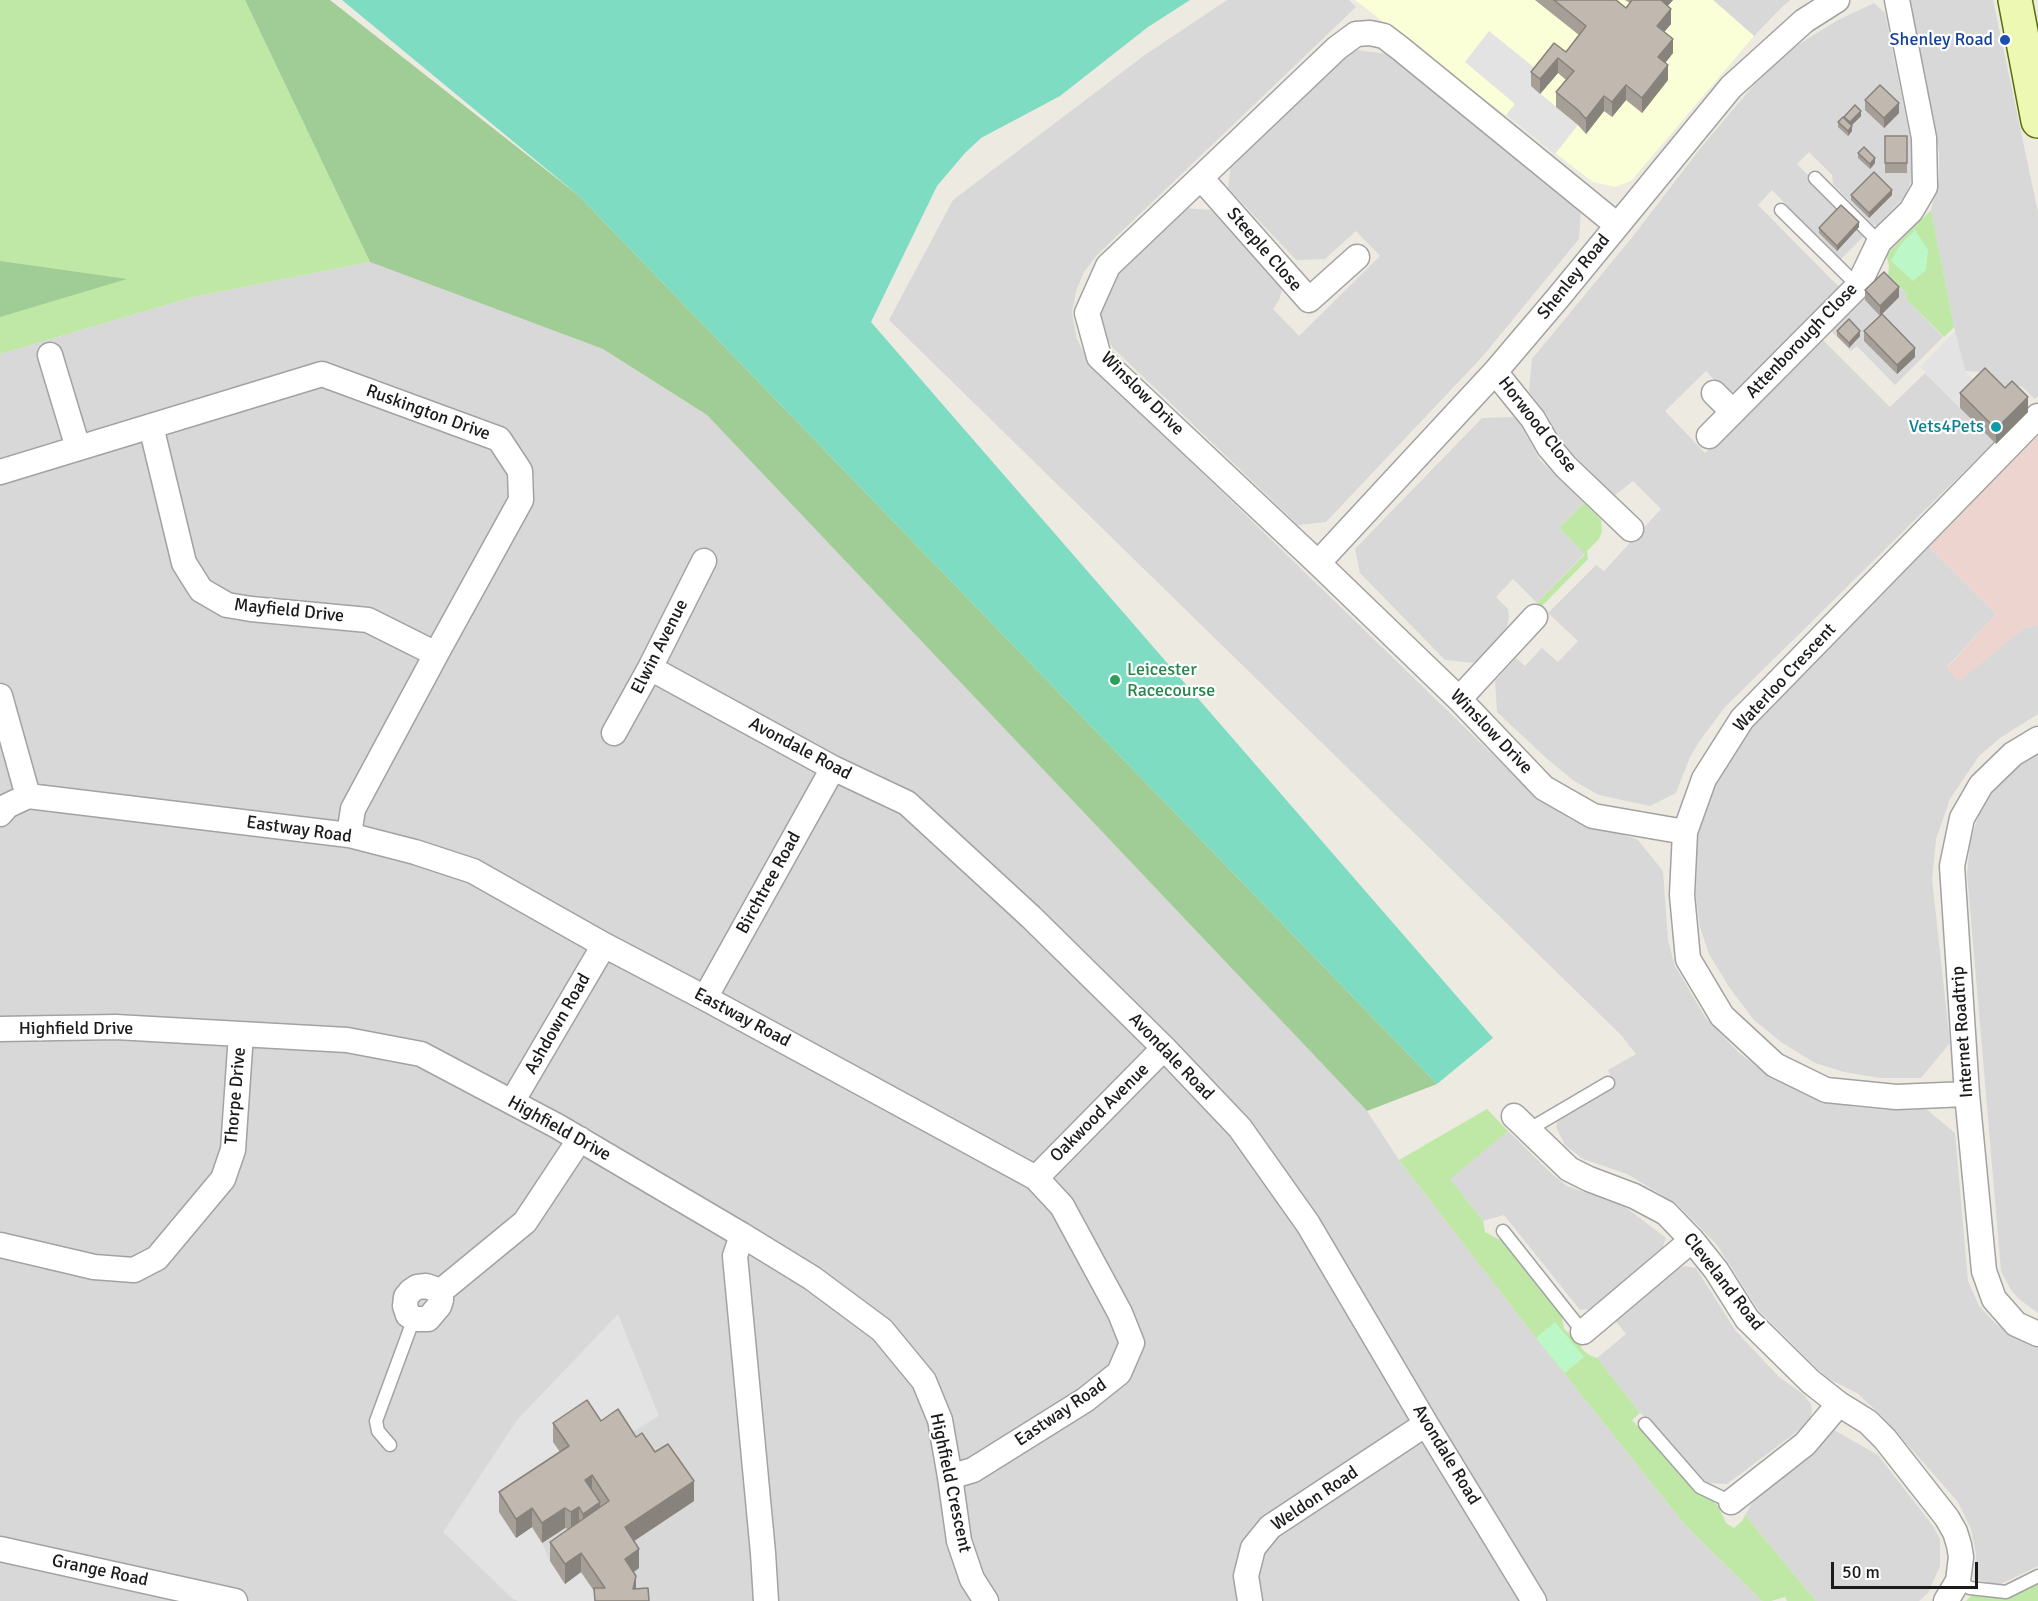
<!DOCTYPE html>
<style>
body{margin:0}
#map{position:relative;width:2038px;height:1601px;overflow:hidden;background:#edeae1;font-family:Signika,sans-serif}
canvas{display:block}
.scale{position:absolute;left:1831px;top:1562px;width:147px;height:27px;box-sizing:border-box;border:3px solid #1b1b1b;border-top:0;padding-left:8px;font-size:18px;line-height:21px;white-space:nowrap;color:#1b1b1b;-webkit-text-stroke:4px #fff;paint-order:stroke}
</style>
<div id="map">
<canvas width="2038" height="1601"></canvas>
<div class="scale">50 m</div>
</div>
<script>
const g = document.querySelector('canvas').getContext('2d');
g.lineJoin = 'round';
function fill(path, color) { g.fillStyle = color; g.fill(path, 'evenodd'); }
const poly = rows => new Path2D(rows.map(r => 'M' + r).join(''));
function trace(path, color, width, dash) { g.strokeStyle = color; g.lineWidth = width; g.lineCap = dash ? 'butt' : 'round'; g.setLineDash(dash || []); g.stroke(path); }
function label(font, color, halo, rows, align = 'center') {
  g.font = font + ' Signika,sans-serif'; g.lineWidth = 4.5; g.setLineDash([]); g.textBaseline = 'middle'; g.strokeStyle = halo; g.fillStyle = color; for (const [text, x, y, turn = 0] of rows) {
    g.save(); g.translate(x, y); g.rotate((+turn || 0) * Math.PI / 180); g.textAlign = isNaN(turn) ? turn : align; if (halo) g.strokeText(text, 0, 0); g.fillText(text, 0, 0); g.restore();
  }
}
fill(poly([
 [1227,0,1349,0,1356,7,1096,256,1084,272,1076,291,1072,313,1077,339,1088,362,1520,781,1549,804,1572,820,1637,839,1663,871,1668,940,1675,966,1705,1017,1738,1052,1761,1070,1784,1082,1855,1107,1887,1110,1926,1109,1955,1133,1968,1281,1979,1306,1996,1324,2038,1347,2038,1566,1999,1585,1974,1579,1976,1555,1971,1529,1958,1502,1883,1417,1857,1393,1827,1378,1759,1311,1717,1245,1677,1204,1627,1174,1583,1159,1565,1145,1556,1127,1559,1115,1615,1084,1608,1070,1636,1054,1621,1035,889,320,953,200,1145,55],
 [1713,0,1791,0,1783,6,1754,36],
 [1909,0,1993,0,2038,212,2038,396,2035,399,2021,386,2003,390,1985,372,1965,371,1954,327,1931,210,1939,178,1939,152],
 [1874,3,1885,13,1911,143,1913,175,1905,196,1877,225,1873,225,1833,184,1832,175,1809,152,1797,164,1866,234,1840,260,1772,190,1758,205,1841,289,1739,390,1727,393,1706,371,1665,411,1705,453,1822,339,1890,407,1925,373,1994,442,1725,707,1699,742,1690,757,1676,793,1650,806,1599,795,1574,781,1545,757,1497,712,1495,681,1516,658,1525,666,1542,648,1558,662,1578,641,1548,613,1596,565,1604,571,1661,509,1633,481,1614,496,1559,440,1547,415,1529,392,1532,359,1634,235,1699,150,1752,87,1784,55,1807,39,1838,20],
 [1350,49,1394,55,1581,210,1579,239,1482,357,1326,522,1298,525,1113,348,1104,334,1100,310,1116,273,1184,208,1212,210,1279,278,1282,290,1279,300,1273,309,1299,336,1380,256,1356,231,1325,259,1296,260,1228,188,1231,163],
 [370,262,603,349,707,415,1367,1111,1399,1160,1536,1338,1685,1525,1762,1601,0,1601,0,354,193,297],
 [1888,275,1908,295,1905,298,1943,337,1895,385,1857,346,1851,351,1831,331],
 [1516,417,1540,460,1584,503,1559,528,1585,553,1537,603,1513,579,1496,597,1508,609,1509,617,1507,627,1501,637,1475,663,1445,660,1360,573,1355,549,1482,418],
 [1928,546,1996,614,1947,667,1958,681,2024,628,2038,625,2038,714,2000,738,1979,756,1950,799,1936,839,1932,879,1950,1043,1921,1078,1881,1078,1844,1072,1815,1063,1781,1042,1754,1020,1729,987,1709,954,1700,927,1696,898,1697,835,1711,788,1756,721,1793,680],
 [2038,749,2038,1313,2019,1299,2011,1290,2001,1271,1967,873,1971,838,1982,806,1999,781],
 [1508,1131,1553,1175,1567,1186,1624,1206,1666,1238,1661,1251,1590,1309,1580,1310,1504,1215,1483,1221,1449,1178],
 [1685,1266,1696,1268,1735,1330,1779,1377,1803,1394,1811,1404,1812,1411,1809,1420,1803,1427,1727,1484,1707,1483,1659,1429,1640,1413,1597,1358,1626,1334,1615,1320,1676,1269],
 [1834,1430,1878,1455,1933,1526,1940,1539,1940,1566,1928,1593,1919,1601,1816,1601,1745,1515,1757,1495,1814,1453]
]), '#d9d8d8');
fill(poly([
 [2038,436,2038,625,2024,628,1958,682,1947,668,1996,614,1928,546]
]), '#eed4cf');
fill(poly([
 [1355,0,1713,0,1754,36,1631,181,1615,187,1593,182]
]), '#faffd8');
fill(poly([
 [0,0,245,0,370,262,193,297,0,354],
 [1931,210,1954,327,1944,337,1905,298,1908,295,1888,275,1889,265,1886,255],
 [1584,503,1601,520,1602,531,1599,539,1587,551,1588,559,1541,607,1537,603,1585,554,1559,528],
 [1487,1109,1508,1131,1450,1179,1483,1221,1485,1232,1504,1242,1552,1302,1562,1318,1564,1329,1580,1343,1582,1349,1589,1355,1597,1358,1640,1413,1632,1420,1696,1493,1709,1497,1718,1506,1726,1523,1734,1528,1742,1521,1745,1515,1816,1601,1787,1601,1785,1597,1771,1601,1762,1601,1685,1525,1536,1338,1399,1160],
 [2038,1584,2038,1601,1966,1601,1972,1595,2011,1597]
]), '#bfe8a6');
fill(poly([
 [245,0,330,0,578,195,1437,1084,1367,1111,707,415,603,349,370,262],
 [0,261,127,279,0,317]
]), '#a0cc95');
fill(poly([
 [1915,230,1928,250,1926,270,1913,281,1891,261,1900,245],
 [1555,1322,1584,1357,1565,1373,1536,1338]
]), '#bcf8c7');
fill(poly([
 [342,0,1190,0,1148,27,1060,96,981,138,965,153,937,186,871,322,1493,1038,1437,1084,578,195]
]), '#7edcc2');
fill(poly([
 [1489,31,1541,73,1531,86,1578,125,1555,154,1506,115,1515,104,1465,62],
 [1955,331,1965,371,1981,388,1960,408,1920,367],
 [618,1314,659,1416,624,1437,569,1465,532,1527,542,1543,550,1561,564,1583,581,1572,601,1601,518,1601,513,1599,443,1532,517,1420]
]), '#e3e3e3');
const service = poly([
 [1815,178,1879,242],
 [1781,210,1858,286],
 [1528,1130,1608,1083],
 [1503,1231,1583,1332],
 [1645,1424,1700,1487,1731,1502],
 [390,1445,378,1431,376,1421,414,1318],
 [1958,1581,1970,1588,2006,1592,2038,1576]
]);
const minor = poly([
 [1201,178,1309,300,1357,257],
 [1617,225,1401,49,1384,36,1370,33,1356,34,1337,48,1108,266,1087,313,1099,357,1318,563,1459,699,1544,788,1593,816,1685,832],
 [50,355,78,448],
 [1495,372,1533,419,1549,447,1566,467,1631,529],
 [1714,393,1733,412],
 [151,426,184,563,201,590,227,605,251,609,368,620,436,654],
 [1709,436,1858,286,1879,242,1911,211,1925,187,1924,138,1897,0],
 [0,472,322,374,499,439,520,471,521,500,440,647,353,809,349,835],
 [1318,563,1495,372,1557,299,1731,87,1804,21,1837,0],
 [650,668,833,768,907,803,1031,917,1164,1048,1240,1128,1308,1224,1426,1424,1534,1601],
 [0,696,28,796],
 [1459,699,1535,617],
 [614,733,650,668,704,561],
 [2038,739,2013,754,1981,785,1962,818,1952,866,1967,1094,1984,1271,1994,1299,2016,1324,2038,1334],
 [28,796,349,835,415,852,473,871,604,945,705,998,1036,1178,1062,1206,1120,1313,1132,1343,1119,1373,1085,1400,973,1470,950,1477],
 [0,814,7,806,28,796],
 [705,998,833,768],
 [0,1029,116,1027,347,1040,421,1054,557,1126,742,1235,735,1256,763,1553,766,1601],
 [1967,1094,1896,1097,1826,1090,1775,1065,1722,1016,1688,959,1682,895,1685,832,1704,779,1742,719,2038,416],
 [512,1102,604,945],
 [1514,1116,1569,1169,1589,1179,1634,1196,1666,1213,1692,1240,1716,1270,1747,1319,1811,1382,1839,1404,1868,1422,1885,1439,1947,1518,1955,1532,1959,1545,1961,1557,1958,1581,1946,1601],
 [1036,1178,1164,1048],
 [742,1235,812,1278,882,1330,924,1381,940,1420,950,1477,959,1541,972,1579,986,1601],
 [0,1245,94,1267,134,1270,157,1258,223,1179,233,1150,241,1034],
 [441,1291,441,1300,439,1306,428,1319,415,1319,408,1315,405,1306,406,1297,411,1291,417,1287,426,1286,441,1291,525,1222,580,1139],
 [1583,1332,1692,1240],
 [1731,1502,1805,1444,1839,1404],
 [0,1549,235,1601],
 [1250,1601,1246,1576,1253,1548,1270,1527,1426,1424]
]);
const secondary = poly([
 [2015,0,2038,121]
]);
trace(service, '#a2a2a2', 15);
trace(minor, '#a2a2a2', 27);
trace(secondary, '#586f06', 36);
trace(service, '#fff', 12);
trace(minor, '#fff', 24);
trace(secondary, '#edf8b3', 33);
fill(poly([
 [1535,0,1617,0,1617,1,1626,8,1630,3,1625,0,1673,0,1667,6,1671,24,1664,32,1673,53,1665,63,1668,80,1642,113,1626,100,1612,117,1604,111,1586,134,1578,125,1556,107,1556,92,1566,80,1558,73,1540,94,1531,86,1531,72,1566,52,1579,35],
 [1865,100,1899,113,1884,128,1865,110],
 [1861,116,1852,125,1852,131,1848,136,1838,127,1838,122,1844,119,1844,117],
 [1885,136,1907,136,1907,173,1885,173],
 [1858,153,1875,163,1870,169,1858,158],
 [1851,195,1892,195,1869,218,1851,200],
 [1859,227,1837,251,1819,233,1819,228],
 [1865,290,1899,297,1882,314,1915,357,1897,374,1864,341,1864,331,1880,316,1865,300],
 [1837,331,1860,336,1849,348,1837,336],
 [1960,393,2028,412,1996,444,1960,408],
 [601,1421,636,1437,655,1452,694,1501,634,1541,639,1568,634,1572,636,1576,594,1591,581,1572,565,1584,550,1561,550,1542,568,1529,565,1528,542,1543,532,1527,516,1538,499,1512,499,1492,560,1452,553,1442,553,1423]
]), '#a69f97');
fill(poly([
 [1661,0,1673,0,1660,15],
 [1671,9,1671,24,1657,40,1657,26],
 [1673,39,1673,53,1658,72,1658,57],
 [1558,58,1558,73,1540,94,1540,79],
 [1668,65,1668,80,1642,113,1642,98],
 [1626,85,1626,100,1612,117,1612,102],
 [1604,96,1604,111,1586,134,1586,119],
 [1899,103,1899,113,1884,128,1884,118],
 [1861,111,1861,116,1850,127,1850,122],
 [1852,126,1852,131,1848,136,1848,131],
 [1875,158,1875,163,1870,169,1870,164],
 [1892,190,1892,195,1869,218,1869,213],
 [1859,222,1859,227,1837,251,1837,246],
 [1899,287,1899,297,1880,316,1880,306],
 [1860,331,1860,336,1849,348,1849,343],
 [1915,348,1915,357,1897,374,1897,365],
 [2028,397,2028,412,1996,444,1996,429],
 [592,1475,592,1495,585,1480],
 [694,1481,694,1501,625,1547,625,1527],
 [600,1502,600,1522,583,1533,583,1514],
 [579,1507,579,1527,571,1532,571,1512],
 [532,1508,532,1527,516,1538,516,1519],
 [565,1508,565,1528,542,1543,542,1523],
 [639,1549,639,1568,625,1578,625,1559],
 [581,1553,581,1572,565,1584,565,1564],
 [636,1576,636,1595,633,1589]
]), '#87827b');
const building = poly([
 [1554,0,1616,0,1626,8,1632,0,1661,0,1671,9,1657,26,1673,39,1658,57,1668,65,1642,98,1626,85,1612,102,1604,96,1586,119,1578,110,1556,92,1574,71,1558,58,1540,79,1531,72,1554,43,1566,52,1586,26,1554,0],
 [1880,85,1899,103,1884,118,1865,100,1880,85],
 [1855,105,1861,111,1850,122,1844,117,1855,105],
 [1843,117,1852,126,1848,131,1838,122,1843,117],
 [1885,136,1907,136,1907,163,1885,163,1885,136],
 [1864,147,1875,158,1870,164,1858,153,1864,147],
 [1874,172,1892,190,1869,213,1851,195,1874,172],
 [1841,205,1859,222,1837,246,1819,228,1841,205],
 [1884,272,1899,287,1880,306,1865,290,1884,272],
 [1882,314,1915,348,1897,365,1864,331,1882,314],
 [1849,319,1860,331,1849,343,1837,331,1849,319],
 [1985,368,2005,388,2012,381,2028,397,1996,429,1960,393,1985,368],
 [587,1400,601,1421,618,1409,636,1437,642,1433,655,1452,668,1444,694,1481,625,1527,639,1549,625,1559,636,1576,633,1589,648,1588,649,1601,595,1601,594,1588,605,1588,581,1553,565,1564,550,1542,609,1501,592,1475,585,1480,600,1502,583,1514,579,1507,571,1512,565,1508,542,1523,532,1508,516,1519,499,1492,569,1446,553,1423,587,1400]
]);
fill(building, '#c1b9b0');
trace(building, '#87827b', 1.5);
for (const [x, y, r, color] of [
 [2005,40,6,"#1a4fb4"],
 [1996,427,6,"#0f9aa8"],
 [1115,680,6,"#2e9e5b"]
]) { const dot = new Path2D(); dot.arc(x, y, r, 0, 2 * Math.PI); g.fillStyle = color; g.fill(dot); trace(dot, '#fff', 2); }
label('18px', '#164399', '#fff', [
 ["Shenley Road",1993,40]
], 'right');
label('18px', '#1b1b1b', '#fff', [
 ["Steeple Close",1264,250,49],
 ["Shenley Road",1574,277,-51],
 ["Attenborough Close",1802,341,-46],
 ["Winslow Drive",1142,394,45],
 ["Ruskington Drive",428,413,20],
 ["Horwood Close",1537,425,52],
 ["Mayfield Drive",289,611,6],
 ["Elwin Avenue",660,647,-63],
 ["Waterloo Crescent",1785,678,-47],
 ["Winslow Drive",1491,732,46],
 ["Avondale Road",800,749,28],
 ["Eastway Road",299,830,8],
 ["Birchtree Road",769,883,-61],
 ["Eastway Road",742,1018,28],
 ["Ashdown Road",558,1024,-60],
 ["Highfield Drive",76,1029],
 ["Internet Roadtrip",1963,1032,-94],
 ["Avondale Road",1171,1057,46],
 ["Thorpe Drive",236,1096,-85],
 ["Oakwood Avenue",1100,1113,-45],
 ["Highfield Drive",559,1129,29],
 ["Cleveland Road",1723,1282,52],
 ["Eastway Road",1061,1413,-34],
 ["Avondale Road",1446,1455,59],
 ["Highfield Crescent",950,1483,78],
 ["Weldon Road",1315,1499,-34],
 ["Grange Road",100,1571,12]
]);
label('18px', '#0d838f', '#fff', [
 ["Vets4Pets",1984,427]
], 'right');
label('18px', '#27864d', '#fff', [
 ["Leicester",1127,670],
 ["Racecourse",1127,691]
], 'left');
</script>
